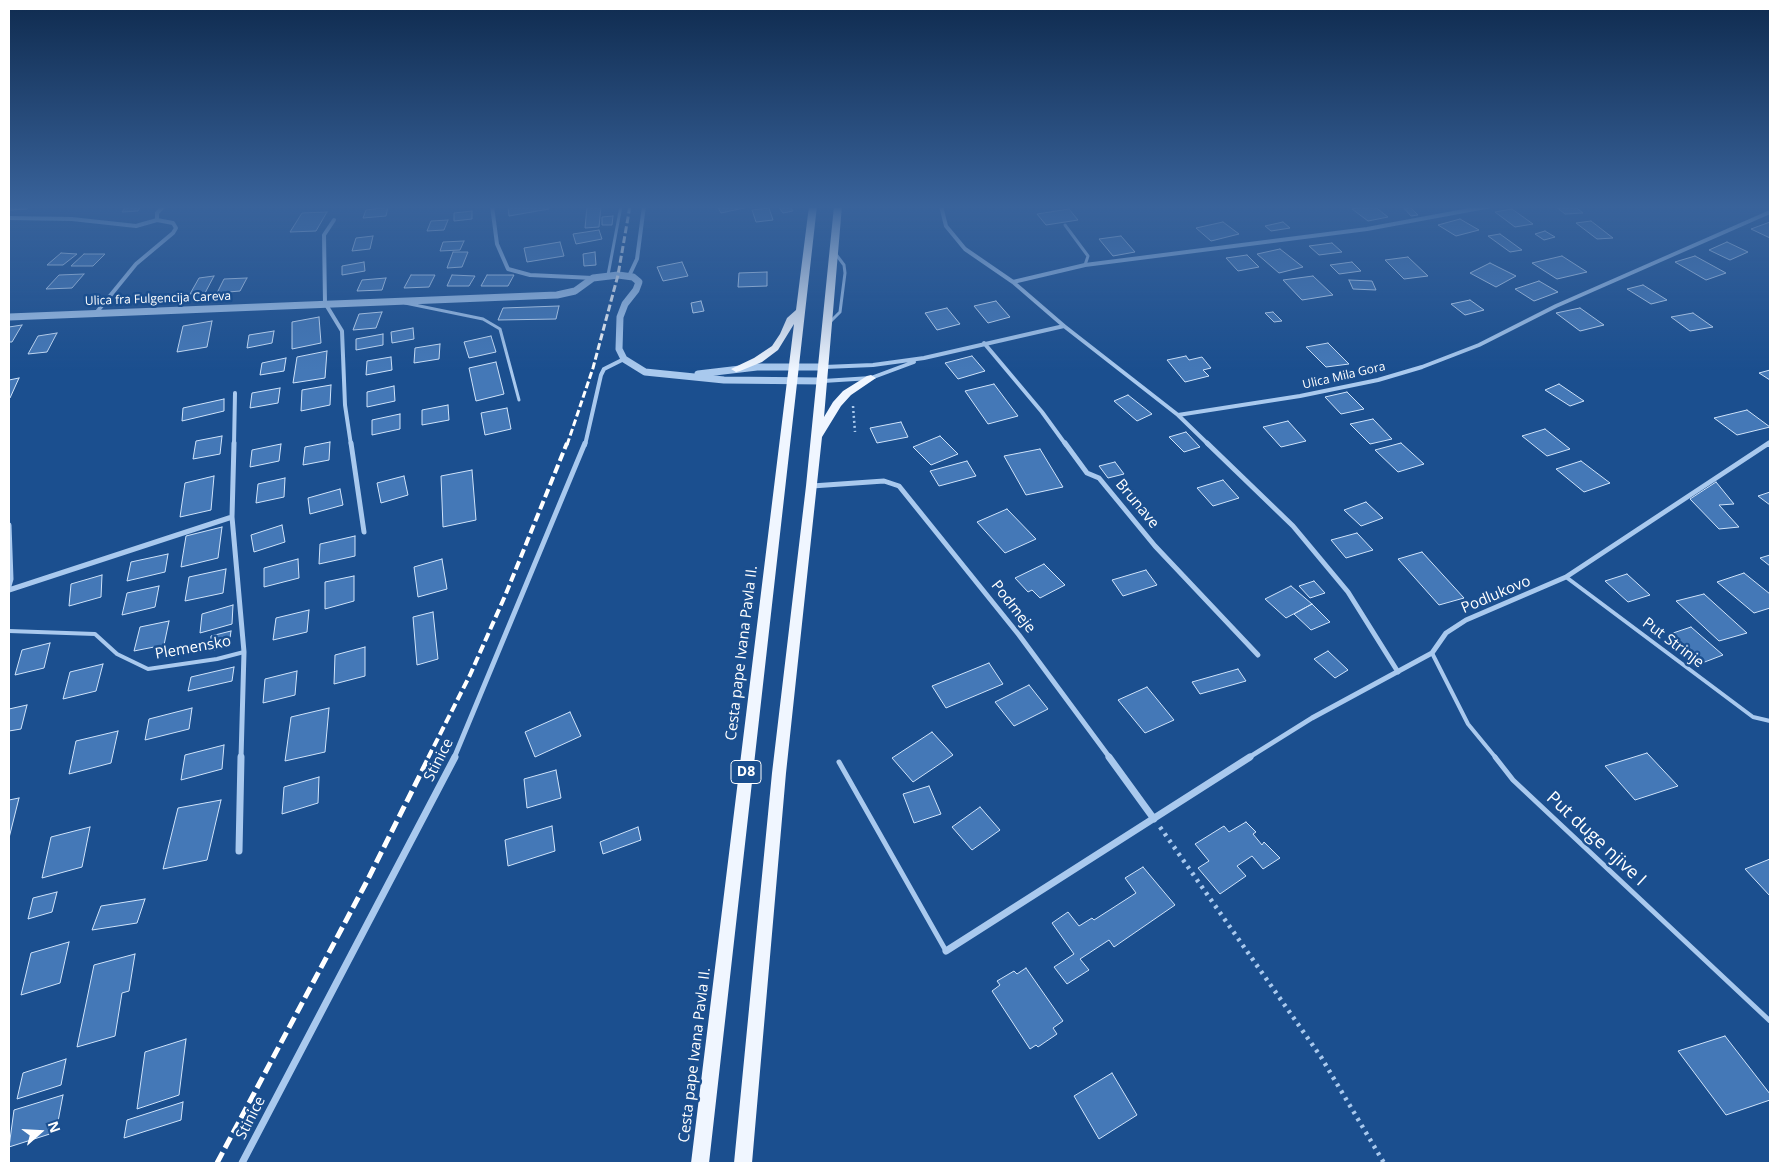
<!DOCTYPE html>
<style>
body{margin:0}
#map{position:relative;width:1779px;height:1172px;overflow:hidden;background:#1b4f8f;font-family:"Open Sans",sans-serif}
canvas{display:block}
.frame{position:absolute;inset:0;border:10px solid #fff;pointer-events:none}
.north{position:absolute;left:15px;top:1107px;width:50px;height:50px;-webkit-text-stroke:4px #1b4f8f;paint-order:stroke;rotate:71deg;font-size:14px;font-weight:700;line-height:20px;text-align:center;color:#fff}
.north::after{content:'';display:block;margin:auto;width:18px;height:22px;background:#fff;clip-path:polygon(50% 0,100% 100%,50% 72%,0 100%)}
</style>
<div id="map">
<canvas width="1779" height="1172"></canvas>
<div class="frame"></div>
<div class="north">N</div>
</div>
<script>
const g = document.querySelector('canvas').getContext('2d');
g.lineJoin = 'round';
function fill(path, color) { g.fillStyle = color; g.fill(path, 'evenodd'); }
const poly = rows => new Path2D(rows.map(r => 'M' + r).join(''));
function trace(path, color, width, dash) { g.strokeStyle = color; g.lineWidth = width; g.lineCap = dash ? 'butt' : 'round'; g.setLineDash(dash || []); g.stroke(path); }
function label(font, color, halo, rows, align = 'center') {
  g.font = font + ' "Open Sans",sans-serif'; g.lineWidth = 5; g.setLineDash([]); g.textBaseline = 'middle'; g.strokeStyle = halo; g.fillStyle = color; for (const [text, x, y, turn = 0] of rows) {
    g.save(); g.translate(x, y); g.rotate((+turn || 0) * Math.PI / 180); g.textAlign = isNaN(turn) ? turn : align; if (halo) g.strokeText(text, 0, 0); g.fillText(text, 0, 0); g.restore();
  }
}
const building = poly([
 [9,206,29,206,27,209,9,210,9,206],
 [126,206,141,206,138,211,122,212,126,206],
 [508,206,548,206,549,209,509,216,508,206],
 [601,206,599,227,585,228,587,207,601,206],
 [717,206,753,206,721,213,717,206],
 [778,206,789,206,793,211,783,213,778,206],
 [1364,206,1374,206,1388,217,1368,221,1352,209,1364,206],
 [1409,206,1418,215,1411,216,1403,207,1409,206],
 [1555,206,1574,206,1583,213,1565,214,1555,206],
 [388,207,386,216,363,218,366,210,388,207],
 [769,208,773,220,756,222,752,210,769,208],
 [1069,209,1078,220,1046,225,1037,214,1069,209],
 [1512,209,1533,224,1515,227,1495,212,1512,209],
 [472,211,472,219,454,221,454,213,472,211],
 [327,212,316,231,290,232,302,213,327,212],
 [613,216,612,225,602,225,602,217,613,216],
 [1460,219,1479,230,1456,236,1438,225,1460,219],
 [448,220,444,230,427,231,431,221,448,220],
 [1591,221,1613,238,1597,239,1576,223,1591,221],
 [1223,222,1239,234,1211,241,1196,228,1223,222],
 [1283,222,1290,228,1271,231,1265,226,1283,222],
 [1770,222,1770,238,1751,229,1770,222],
 [599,230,602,239,576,244,573,234,599,230],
 [1545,231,1555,237,1544,240,1535,234,1545,231],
 [1500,234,1522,250,1510,252,1488,236,1500,234],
 [373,236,370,249,352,251,356,238,373,236],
 [1121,236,1135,252,1113,256,1099,239,1121,236],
 [464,241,460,250,440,251,443,242,464,241],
 [560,242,564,256,527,262,524,248,560,242],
 [1727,242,1748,252,1730,260,1709,250,1727,242],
 [1332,243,1342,252,1319,255,1309,246,1332,243],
 [1280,249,1303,267,1279,273,1257,254,1280,249],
 [453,252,468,252,462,267,447,268,453,252],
 [595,252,596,265,584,266,583,254,595,252],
 [61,253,77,254,63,265,47,265,61,253],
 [84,254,105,254,93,266,71,266,84,254],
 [1247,255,1259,267,1238,271,1226,258,1247,255],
 [1562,256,1587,272,1557,279,1532,263,1562,256],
 [1695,256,1726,273,1706,280,1675,262,1695,256],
 [1408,257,1428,276,1404,279,1385,260,1408,257],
 [364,262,365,271,342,275,342,266,364,262],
 [682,262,688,276,663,281,657,267,682,262],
 [1352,262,1361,271,1339,274,1330,265,1352,262],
 [1490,263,1516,276,1496,287,1470,273,1490,263],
 [767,272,767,286,738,287,739,273,767,272],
 [84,274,72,288,46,289,59,275,84,274],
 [411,275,435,275,429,287,404,288,411,275],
 [452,275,475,276,469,286,447,286,452,275],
 [487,275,514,275,508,286,481,286,487,275],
 [214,276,205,293,190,294,199,278,214,276],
 [1313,276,1333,295,1302,300,1283,280,1313,276],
 [247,278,240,291,217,293,224,279,247,278],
 [386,278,382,290,357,291,362,280,386,278],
 [1349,280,1372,281,1376,290,1353,289,1349,280],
 [1539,281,1558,292,1534,301,1515,289,1539,281],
 [1643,285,1667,300,1651,304,1627,289,1643,285],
 [1470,300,1484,310,1465,315,1451,304,1470,300],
 [701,301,704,311,693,313,691,303,701,301],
 [996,301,1010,317,988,323,974,306,996,301],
 [559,306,556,319,498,320,503,308,559,306],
 [947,308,960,324,937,330,925,313,947,308],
 [1580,308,1604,325,1580,331,1556,313,1580,308],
 [382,312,376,328,353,330,359,314,382,312],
 [1273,312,1282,321,1274,322,1265,313,1273,312],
 [1693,313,1713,327,1690,331,1671,317,1693,313],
 [319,317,321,343,292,349,292,322,319,317],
 [212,321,207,347,177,352,183,326,212,321],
 [22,325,12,342,9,342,9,327,22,325],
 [413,328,414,339,392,343,391,332,413,328],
 [274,331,272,343,247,348,249,335,274,331],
 [57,333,47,352,28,354,38,336,57,333],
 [383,334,383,345,356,350,356,339,383,334],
 [491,336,496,352,469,358,464,342,491,336],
 [1328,343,1349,364,1326,367,1306,347,1328,343],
 [440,344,439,359,414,363,415,348,440,344],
 [327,351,325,378,293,383,297,357,327,351],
 [972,356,985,371,958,379,945,363,972,356],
 [1186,356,1189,360,1202,357,1211,368,1203,370,1209,376,1185,382,1167,360,1186,356],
 [391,357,392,370,366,375,367,361,391,357],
 [286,358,284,371,260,375,262,363,286,358],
 [496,362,504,394,476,401,469,368,496,362],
 [1770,370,1770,380,1759,373,1770,370],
 [19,378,10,398,9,398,9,380,19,378],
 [994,384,1018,416,988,424,965,391,994,384],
 [1559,384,1584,401,1570,406,1545,390,1559,384],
 [331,385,330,405,301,411,302,390,331,385],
 [394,386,395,401,367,407,367,392,394,386],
 [280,388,278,403,250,408,252,393,280,388],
 [1347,392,1364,409,1341,414,1325,397,1347,392],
 [1128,395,1152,414,1137,421,1114,401,1128,395],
 [224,399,224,411,182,421,183,408,224,399],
 [448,405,449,420,422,425,422,410,448,405],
 [507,408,511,429,485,435,481,413,507,408],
 [1747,410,1770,427,1737,435,1714,418,1747,410],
 [400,414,400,429,372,435,372,420,400,414],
 [1373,419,1392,439,1370,444,1350,424,1373,419],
 [1288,421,1306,441,1281,447,1263,427,1288,421],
 [901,422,908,437,877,443,870,428,901,422],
 [1545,429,1570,449,1547,456,1522,436,1545,429],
 [1186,432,1200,447,1184,452,1169,437,1186,432],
 [222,436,220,454,193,459,196,441,222,436],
 [940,436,958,454,931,465,913,447,940,436],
 [330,442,329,460,303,465,305,447,330,442],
 [1401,443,1424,464,1398,472,1375,450,1401,443],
 [281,444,279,461,250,467,252,450,281,444],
 [1040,449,1063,487,1026,495,1004,456,1040,449],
 [967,461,976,476,939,486,930,471,967,461],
 [1581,461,1610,483,1584,492,1556,469,1581,461],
 [1115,462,1124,474,1108,478,1099,466,1115,462],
 [472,470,476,520,443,527,441,476,472,470],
 [214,476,211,510,180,517,185,483,214,476],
 [404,476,408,495,381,503,377,483,404,476],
 [285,478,284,497,256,503,258,484,285,478],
 [1223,480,1239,498,1213,506,1197,488,1223,480],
 [1716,482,1734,504,1719,505,1739,527,1719,529,1690,499,1716,482],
 [340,489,343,505,310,514,308,498,340,489],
 [1770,492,1770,505,1758,496,1770,492],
 [1366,502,1383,518,1361,526,1344,510,1366,502],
 [1007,509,1036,539,1005,553,977,522,1007,509],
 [282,525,285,542,254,552,251,535,282,525],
 [222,527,218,558,181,567,186,536,222,527],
 [1357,533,1373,550,1346,558,1331,540,1357,533],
 [355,536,355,556,319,564,320,544,355,536],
 [1422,552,1464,598,1439,605,1398,559,1422,552],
 [168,554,165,572,127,581,131,562,168,554],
 [1770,555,1770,566,1760,558,1770,555],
 [298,559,299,578,264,587,264,568,298,559],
 [442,559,447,589,418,597,414,567,442,559],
 [1044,564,1065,585,1040,598,1032,590,1028,592,1015,578,1044,564],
 [226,569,223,593,185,601,189,577,226,569],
 [1146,570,1157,585,1123,596,1112,580,1146,570],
 [1744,573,1770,594,1770,608,1754,613,1717,582,1744,573],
 [1627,574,1650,595,1628,602,1605,581,1627,574],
 [102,575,101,597,69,606,71,584,102,575],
 [354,576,354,601,325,609,325,582,354,576],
 [1314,581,1325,593,1310,598,1299,586,1314,581],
 [159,586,155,607,122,615,127,593,159,586],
 [1291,586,1312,604,1286,618,1265,599,1291,586],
 [1704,594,1747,633,1719,641,1676,601,1704,594],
 [1312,604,1330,622,1311,630,1294,614,1312,604],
 [233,605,232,624,200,633,202,614,233,605],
 [309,610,307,632,273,640,276,618,309,610],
 [433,612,438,659,417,665,413,617,433,612],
 [169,621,164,645,134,651,140,627,169,621],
 [1691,627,1723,655,1702,663,1670,634,1691,627],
 [231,631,229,646,210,651,211,636,231,631],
 [50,643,44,668,15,675,22,650,50,643],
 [365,647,365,676,334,684,335,655,365,647],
 [1328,651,1348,670,1335,678,1314,659,1328,651],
 [989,663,1003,684,946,708,932,686,989,663],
 [103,664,96,691,63,699,70,672,103,664],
 [234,667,232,681,188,691,191,677,234,667],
 [1238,669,1246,681,1200,694,1192,682,1238,669],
 [297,671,295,695,263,703,265,679,297,671],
 [1029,685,1048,709,1014,726,995,702,1029,685],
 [1147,687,1174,720,1145,733,1118,700,1147,687],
 [27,705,21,729,9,731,9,709,27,705],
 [192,708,189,729,145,740,149,719,192,708],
 [329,708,325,752,285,761,291,717,329,708],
 [570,712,581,736,535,757,525,732,570,712],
 [118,731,111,763,69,774,76,741,118,731],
 [932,732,953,755,913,782,892,758,932,732],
 [224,745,222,769,181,780,185,755,224,745],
 [1647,753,1678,786,1635,800,1605,766,1647,753],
 [556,770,561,798,527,808,524,779,556,770],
 [319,777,318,803,282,814,284,787,319,777],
 [929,786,941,814,914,823,903,794,929,786],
 [19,798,9,838,9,800,19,798],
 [221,800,207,860,163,869,178,808,221,800],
 [980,807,1000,830,972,850,952,827,980,807],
 [1246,822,1256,832,1253,834,1262,845,1264,842,1280,858,1263,869,1252,856,1237,866,1246,876,1220,894,1198,868,1209,861,1195,844,1224,826,1229,832,1246,822],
 [552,826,555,851,508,866,505,840,552,826],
 [90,827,82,867,42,878,51,837,90,827],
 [638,827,641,840,603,854,600,842,638,827],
 [1770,859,1770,896,1745,869,1770,859],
 [1143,867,1175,905,1114,947,1109,940,1080,959,1089,970,1067,984,1054,967,1074,954,1052,923,1068,912,1079,926,1092,918,1094,920,1136,893,1125,878,1143,867],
 [57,892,52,912,28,919,33,898,57,892],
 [145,899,137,923,92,930,101,906,145,899],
 [69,942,60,983,21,995,31,953,69,942],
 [135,954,129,991,122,993,115,1036,77,1047,94,965,135,954],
 [1026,968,1063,1021,1053,1028,1057,1034,1038,1047,1036,1045,1030,1049,992,991,1000,985,997,981,1014,971,1017,974,1026,968],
 [1725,1036,1770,1094,1770,1100,1726,1115,1678,1051,1725,1036],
 [186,1039,179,1095,137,1109,145,1052,186,1039],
 [66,1059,61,1085,17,1099,23,1073,66,1059],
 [1112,1073,1137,1115,1099,1139,1074,1096,1112,1073],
 [63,1095,56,1132,9,1147,14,1110,63,1095],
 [183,1102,181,1120,124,1138,127,1120,183,1102]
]);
fill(building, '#4478b7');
trace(building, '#cfe3fa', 1);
trace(poly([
 [853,406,855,432]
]), '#a9c9ee', 2.5, [2, 3]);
trace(poly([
 [1160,827,1321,1057,1384,1163]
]), '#a9c9ee', 4.5, [3, 5]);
trace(poly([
 [1065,225,1088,256,1085,265],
 [608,275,621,206],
 [405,303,483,319,500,329,519,400],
 [829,323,840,312,845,273,844,265,835,253]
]), '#a9c9ee', 3);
trace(poly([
 [1566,577,1753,717,1770,721],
 [9,631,95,634,117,654,148,669,217,659,244,652],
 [1432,653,1468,724,1496,758]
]), '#a9c9ee', 4);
trace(poly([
 [1495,757,1513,780,1770,1021],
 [839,762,946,951]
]), '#a9c9ee', 5);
trace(poly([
 [492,206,497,244,508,269,530,275,593,278],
 [941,206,946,226,965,249,1013,282],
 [9,218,72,219,136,226,157,220],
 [334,220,324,235,325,303,342,331,345,405,351,445],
 [629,276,637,259,644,206],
 [96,313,136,264,173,233,176,228,173,223,157,220,157,213,164,206],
 [1064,326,1013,282,1085,265,1367,229,1491,206],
 [984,343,1042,412,1066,445],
 [824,367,873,365,924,358,1064,326,1178,415,1300,396,1378,380,1422,367,1479,345,1556,306,1770,212],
 [823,381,871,378,914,362],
 [1178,415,1209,445],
 [234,445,235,393],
 [585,445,601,375,604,369,624,359],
 [1768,445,1770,443]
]), '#a9c9ee', 4);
trace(poly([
 [351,443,364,532],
 [1065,443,1087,473,1099,478,1155,546,1258,655],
 [1207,443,1293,526,1348,592,1398,672],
 [812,486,884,481,899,486,1019,635,1110,758],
 [232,517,244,652,241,758],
 [9,525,11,579,9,586],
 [9,590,232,517,234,443],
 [454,758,585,443],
 [1248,758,1312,718,1432,653,1446,633,1466,620,1566,577,1769,443]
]), '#a9c9ee', 5);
trace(poly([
 [1109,757,1154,819],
 [239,851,241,757],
 [946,951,1250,757],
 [242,1163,455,757]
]), '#a9c9ee', 7);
trace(poly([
 [9,317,557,295,575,291,593,278,618,275,633,277,639,282,636,290,625,304,620,317,619,349,624,359,645,372,724,380,823,381],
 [698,374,757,367,824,367]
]), '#a9c9ee', 7);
fill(poly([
 [809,206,817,206,709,1163,691,1163,794,324,778,350,762,362,740,371,736,372,731,369,754,358,772,346,780,334,787,318,796,310,809,206],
 [834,206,842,206,824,417,833,402,843,391,867,376,871,375,876,378,851,395,841,406,822,437,786,773,752,1163,734,1163,772,773,806,486,834,206]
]), '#f0f6ff');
trace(poly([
 [567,445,593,368,618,275,630,206]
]), '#fff', 3, [7, 3]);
trace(poly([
 [428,758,470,675,505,596,567,443]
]), '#fff', 4, [9, 4]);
trace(poly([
 [217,1163,366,883,429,757]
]), '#fff', 5, [12, 5]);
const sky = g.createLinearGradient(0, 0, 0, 370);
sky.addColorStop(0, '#0f2b4f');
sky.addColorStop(0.56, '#39639b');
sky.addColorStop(1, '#39639b00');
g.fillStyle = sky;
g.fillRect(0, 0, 1779, 370);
label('12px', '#fff', '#1b4f8f', [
 ["Ulica fra Fulgencija Careva",158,299,-2],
 ["Ulica Mila Gora",1344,376,-13]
]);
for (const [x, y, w] of [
 [746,772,30]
]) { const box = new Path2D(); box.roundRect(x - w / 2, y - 11.5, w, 23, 4); g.fillStyle = '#1b4f8f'; g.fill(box); trace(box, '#fff', 1); }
label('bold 14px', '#fff', null, [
 ["D8",746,772]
]);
label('15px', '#fff', '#1b4f8f', [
 ["Brunave",1137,504,50],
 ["Podlukovo",1496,595,-23],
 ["Podmeje",1013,607,52],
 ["Put Strinje",1673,643,37],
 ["Plemensko",193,648,-10],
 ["Cesta pape Ivana Pavla II.",742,653,-83],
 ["Stinice",439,760,-63],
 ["Cesta pape Ivana Pavla II.",695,1055,-83],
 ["Stinice",251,1118,-63]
]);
label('18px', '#fff', '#1b4f8f', [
 ["Put duge njive I",1596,839,43]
]);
</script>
